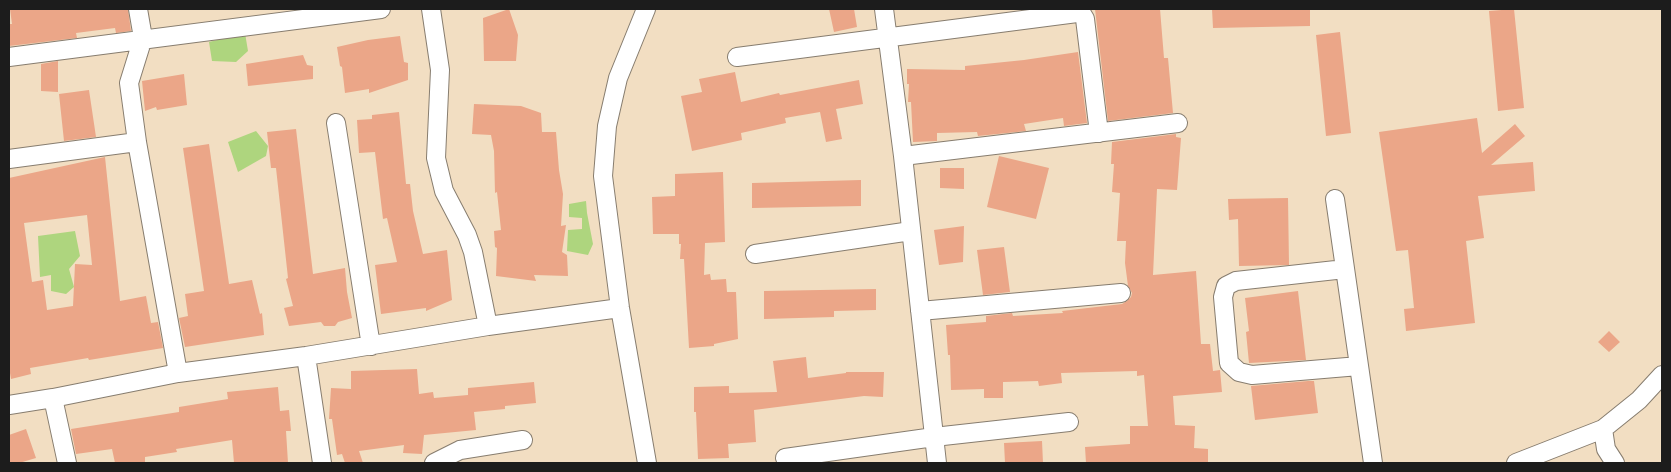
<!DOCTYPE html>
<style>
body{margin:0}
#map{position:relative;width:1671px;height:472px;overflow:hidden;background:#f2dec2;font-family:Cardo,serif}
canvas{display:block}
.frame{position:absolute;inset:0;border:10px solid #1c1c1c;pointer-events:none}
</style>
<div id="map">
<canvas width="1671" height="472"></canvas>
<div class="frame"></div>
</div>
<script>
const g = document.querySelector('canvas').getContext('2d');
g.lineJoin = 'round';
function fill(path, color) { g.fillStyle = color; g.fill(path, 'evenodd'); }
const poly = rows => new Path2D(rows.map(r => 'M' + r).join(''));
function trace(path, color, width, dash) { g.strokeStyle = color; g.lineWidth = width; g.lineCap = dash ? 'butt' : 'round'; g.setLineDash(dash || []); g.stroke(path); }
fill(poly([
 [245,33,248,51,236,62,212,61,209,42],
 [256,131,268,146,266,156,238,172,228,142],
 [586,201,587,213,593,244,588,255,567,251,568,230,582,229,582,218,569,217,569,204],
 [75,231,80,256,69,269,74,287,66,294,51,291,51,275,40,277,38,236]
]), '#aed57e');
fill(poly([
 [10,9,128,9,131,31,116,33,115,28,76,33,77,38,9,46,9,24,12,24],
 [509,9,518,35,516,61,484,61,483,18],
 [829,9,854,9,857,27,834,32],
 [1095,9,1160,9,1164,58,1168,58,1173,113,1108,121],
 [1212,9,1310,9,1310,26,1213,28],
 [1514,9,1524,108,1498,111,1489,11],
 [1340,32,1351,133,1326,136,1316,35],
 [400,36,404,62,408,63,408,80,369,93,369,89,345,93,342,67,340,66,337,47,368,40],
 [1078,52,1087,123,1064,126,1063,118,1024,124,1026,131,978,136,977,132,937,133,937,141,913,142,911,102,908,102,909,84,907,84,907,69,965,70,965,66,1024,60],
 [303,55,307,65,313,66,313,79,248,86,246,64],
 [58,61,58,92,41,91,41,64],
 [735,72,741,102,779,93,780,95,859,80,863,104,836,109,842,139,826,142,820,112,785,118,786,123,741,133,742,140,692,151,681,96,702,92,699,79],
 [184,74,187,105,157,110,156,107,145,111,142,81],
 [89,90,96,137,64,141,59,94],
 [474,104,521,106,541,113,542,132,556,132,559,170,563,194,561,226,566,225,562,252,567,255,568,276,534,275,536,281,496,276,497,248,495,247,494,231,501,230,497,192,495,193,494,151,491,135,472,134],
 [399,112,406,184,410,184,413,211,423,254,447,250,452,300,426,311,426,308,381,314,375,265,397,262,387,218,383,219,375,152,359,153,357,120,372,119,372,115],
 [1477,118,1482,153,1515,124,1525,136,1491,165,1533,162,1535,191,1478,196,1484,238,1466,241,1475,323,1406,331,1404,309,1414,308,1408,250,1396,251,1379,132],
 [296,129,313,274,345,268,347,292,352,318,338,322,335,326,324,326,321,322,289,326,284,308,293,306,286,279,288,278,276,168,271,168,267,132],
 [1176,134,1176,137,1181,138,1177,190,1157,189,1153,275,1196,271,1201,344,1210,344,1213,371,1220,370,1222,392,1173,396,1175,425,1195,426,1194,448,1208,449,1208,463,1086,463,1085,447,1130,444,1130,426,1148,426,1144,375,1137,376,1137,371,1061,373,1062,383,1039,386,1038,381,1003,382,1003,398,984,398,984,389,951,390,950,355,948,355,946,325,986,322,986,316,1012,313,1013,316,1063,313,1062,311,1122,304,1127,301,1131,297,1132,293,1128,286,1125,263,1126,241,1117,241,1120,193,1112,192,1114,164,1111,164,1112,142],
 [209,144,229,284,252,280,260,314,262,313,264,335,185,347,179,318,188,316,185,294,204,291,183,148],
 [999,156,1049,168,1036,219,987,207],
 [105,157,120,301,146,296,151,323,158,322,163,348,89,360,88,358,30,368,31,374,11,379,9,367,9,178],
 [87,215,92,265,75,264,73,306,47,310,43,280,32,282,24,223],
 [940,168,964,168,964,189,940,188],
 [723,172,725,242,705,243,704,275,710,274,711,280,726,279,727,292,736,292,738,339,714,344,714,346,689,348,684,259,680,259,681,244,679,244,679,234,653,234,652,197,675,196,675,174],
 [861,180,861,206,752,208,752,183],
 [1288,198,1289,265,1239,266,1238,219,1229,220,1228,199],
 [964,226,963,262,939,265,934,230],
 [1004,247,1010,292,983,295,977,250],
 [876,289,876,310,834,311,834,317,764,319,764,291],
 [1298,291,1306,360,1249,363,1246,332,1249,331,1245,298],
 [1609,331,1620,342,1609,352,1598,342],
 [806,357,808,378,846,373,846,372,884,372,883,397,864,396,754,410,756,442,728,444,729,458,698,459,696,412,694,412,694,387,729,386,729,393,777,392,773,361],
 [417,369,419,394,433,392,434,398,468,395,468,388,534,382,536,403,505,406,505,409,474,412,476,430,424,435,422,454,403,453,404,445,359,451,363,463,345,463,342,454,337,455,332,419,329,419,331,388,351,389,351,371],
 [1308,381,1314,381,1318,413,1255,420,1251,386],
 [278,387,280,411,289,410,291,431,286,431,288,463,234,463,232,440,176,449,177,452,145,457,145,463,115,463,112,449,76,454,71,429,179,412,179,407,228,399,227,392],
 [26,429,36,458,19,463,9,463,9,435],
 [1042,441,1043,463,1005,463,1004,443]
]), '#eba688');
const street = poly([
 [138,9,143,38,129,83,137,142,178,373],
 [431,9,440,70,436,158,444,191,467,235,473,252,488,326],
 [646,9,618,78,607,126,603,176,620,308,647,463],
 [884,9,903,156,937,463],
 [9,57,381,9],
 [737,57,1077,13,1082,14,1085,19,1099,133],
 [336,123,371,346],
 [903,156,1178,123],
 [9,159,137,142],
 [1335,199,1373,463],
 [755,254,911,231],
 [1345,269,1236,281,1226,286,1223,297,1229,363,1239,372,1252,375,1359,366],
 [920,311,1121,293],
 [306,356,322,463],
 [53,398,67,463],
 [9,405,53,398,178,373,306,356,488,326,620,308],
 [1603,429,1606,449,1615,463],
 [785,458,934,437,1069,422],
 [434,463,460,450,523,440],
 [1516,463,1603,429,1639,400,1662,375]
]);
trace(street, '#877d6f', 20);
trace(street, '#fff', 18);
</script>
